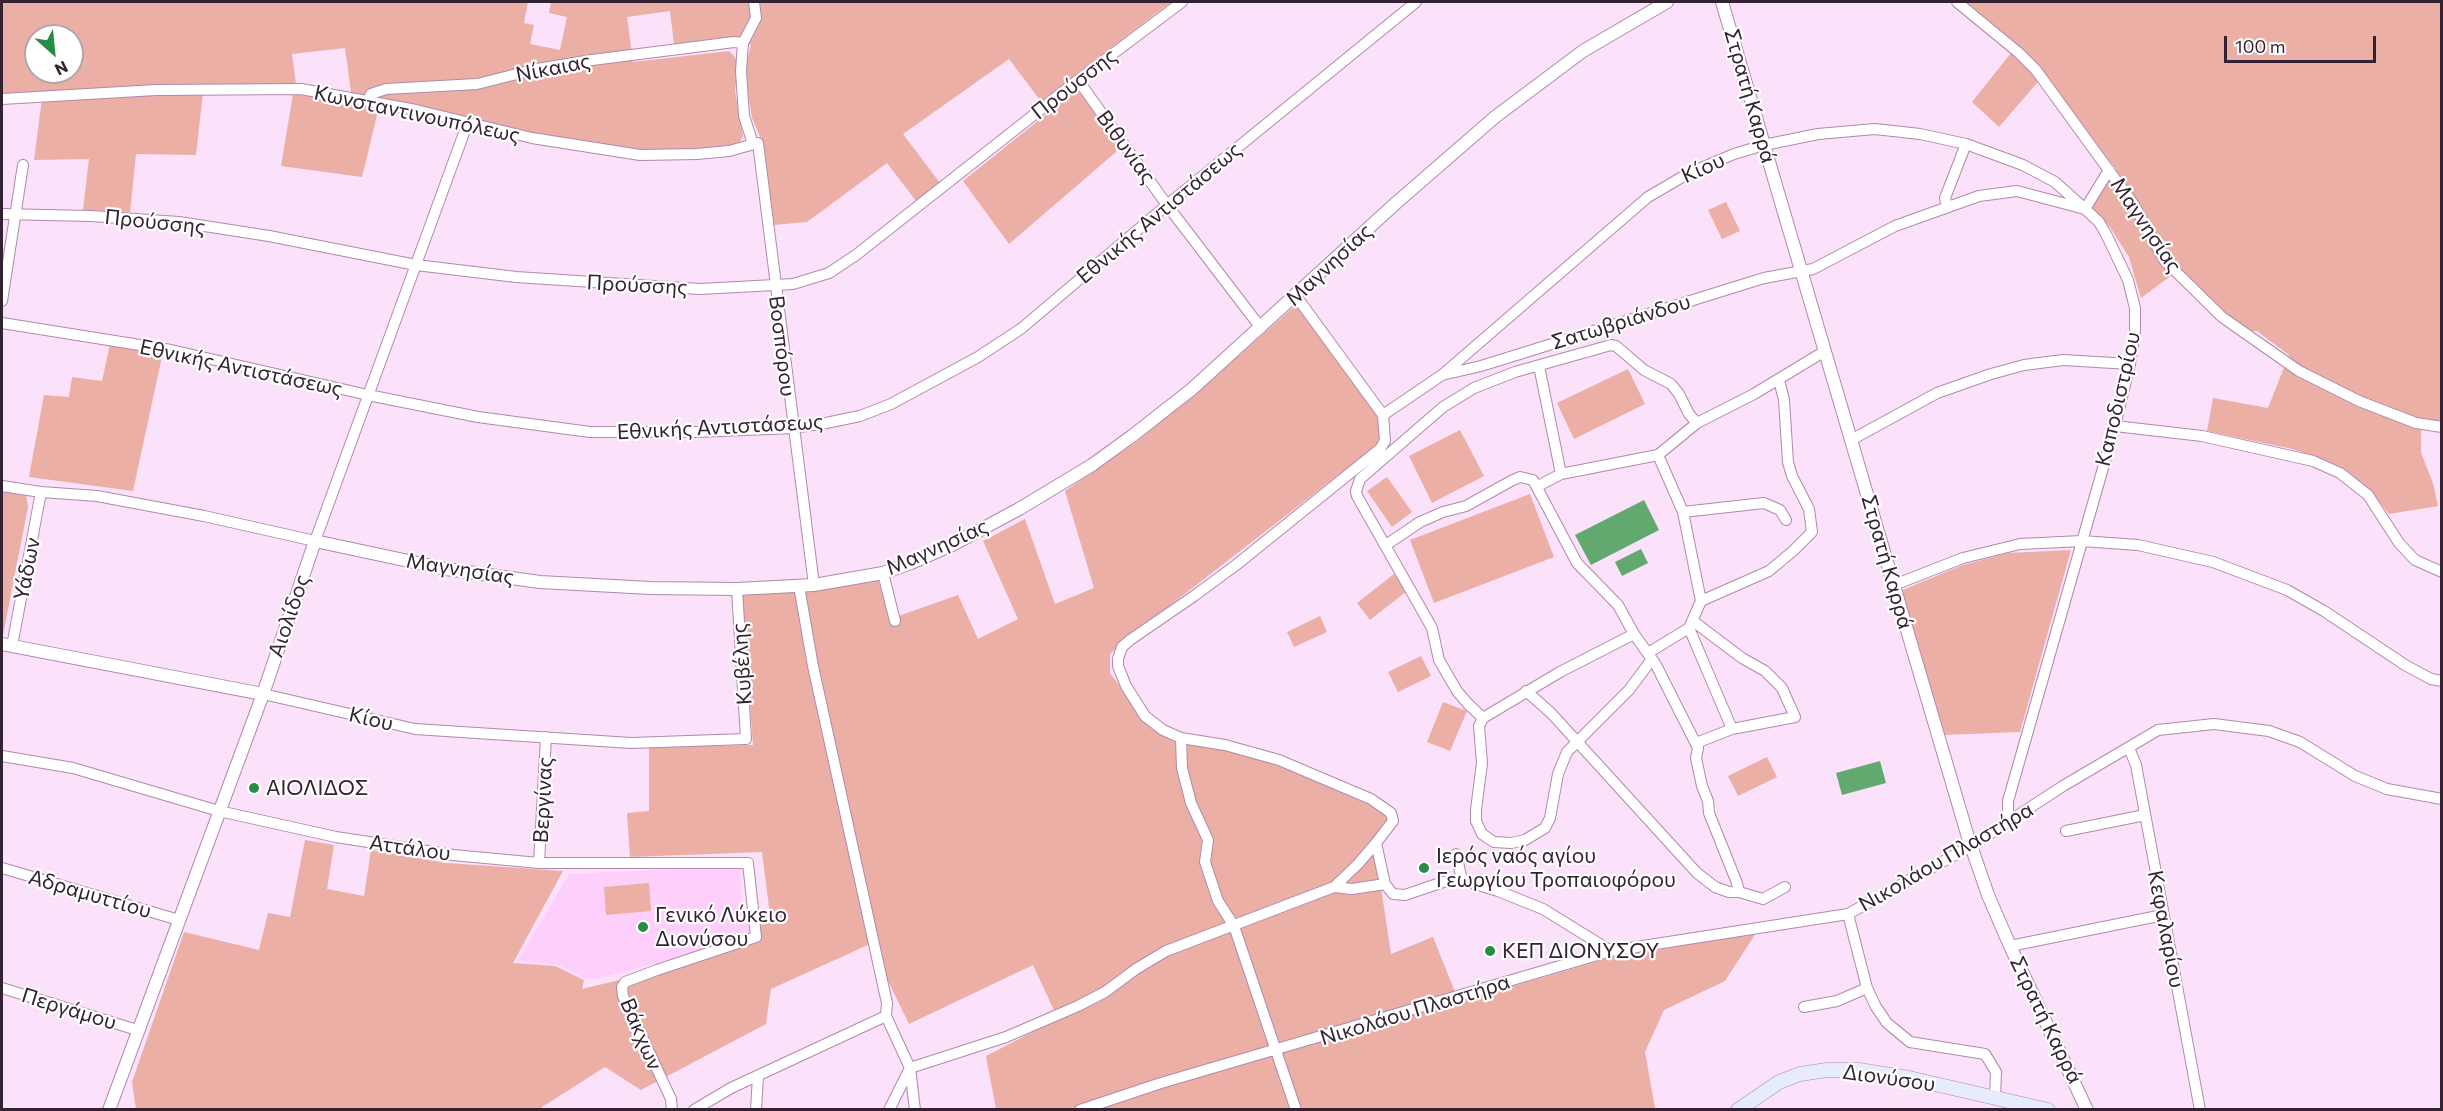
<!DOCTYPE html>
<meta charset="utf-8">
<style>
body{margin:0}
#map{position:relative;width:2443px;height:1111px;overflow:hidden;background:#fbe1f9;font-family:Commissioner,sans-serif}
canvas{display:block}
.frame{position:absolute;inset:0;border:3px solid #332332;pointer-events:none}
.north{position:absolute;left:24px;top:24px;width:60px;height:60px;box-sizing:border-box;background:#fff;border:2px solid #ada7ad;border-radius:50%;rotate:153deg;font-size:16px;font-weight:700;line-height:24px;text-align:center;color:#332332}
.north::after{content:'';display:block;margin:auto;width:21px;height:27px;background:#278d43;clip-path:polygon(50% 0,100% 100%,50% 72%,0 100%)}
.scale{position:absolute;left:2224px;top:36px;width:152px;height:27px;box-sizing:border-box;border:3px solid #332332;border-top:0;padding-left:8px;font-size:18px;line-height:21px;white-space:nowrap;color:#332332;-webkit-text-stroke:4px #fff;paint-order:stroke}
</style>
<div id="map">
<canvas width="2443" height="1111"></canvas>
<div class="frame"></div>
<div class="north">N</div>
<div class="scale">100 m</div>
</div>
<script>
const g = document.querySelector('canvas').getContext('2d');
g.lineJoin = 'round';
function fill(path, color) { g.fillStyle = color; g.fill(path, 'evenodd'); }
const poly = rows => new Path2D(rows.map(r => 'M' + r).join(''));
function trace(path, color, width, dash) { g.strokeStyle = color; g.lineWidth = width; g.lineCap = dash ? 'butt' : 'round'; g.setLineDash(dash || []); g.stroke(path); }
function label(font, color, halo, rows, align = 'center') {
  g.font = font + ' Commissioner,sans-serif'; g.lineWidth = 4.5; g.setLineDash([]); g.textBaseline = 'middle'; g.strokeStyle = halo; g.fillStyle = color; for (const [text, x, y, turn = 0] of rows) {
    g.save(); g.translate(x, y); g.rotate((+turn || 0) * Math.PI / 180); g.textAlign = isNaN(turn) ? turn : align; if (halo) g.strokeText(text, 0, 0); g.fillText(text, 0, 0); g.restore();
  }
}
fill(poly([
 [740,866,743,918,750,918,749,937,594,980,585,978,556,964,517,961,569,874]
]), '#ffcffc');
fill(poly([
 [2,2,528,2,524,23,534,25,530,44,560,50,567,17,549,13,551,2,1171,2,1071,78,1116,145,1116,152,1009,244,963,181,1049,112,1009,59,903,134,940,183,916,201,887,163,807,222,773,225,761,139,752,118,748,92,746,65,751,45,736,39,720,38,674,44,670,11,627,17,633,62,729,51,735,57,738,65,735,91,743,136,739,144,665,152,616,148,379,107,362,177,281,166,293,94,348,101,351,92,345,48,292,54,296,84,204,84,196,155,136,154,130,212,83,210,89,159,34,160,43,91,2,94],
 [36,36,72,36,72,72,36,72],
 [1961,2,2441,2,2442,420,2422,420,2421,431,2421,453,2433,483,2438,506,2389,514,2371,491,2321,459,2292,449,2207,431,2213,398,2268,408,2289,355,2257,331,2245,331,2180,269,2141,298,2129,257,2110,227,2092,207,2116,169,2043,76,1999,127,1972,102,2015,48],
 [1726,202,1740,231,1722,239,1708,210],
 [1297,304,1375,410,1381,427,1382,441,1124,641,1110,654,1110,673,1150,727,1171,740,1254,755,1312,776,1382,809,1391,819,1374,841,1391,954,1433,937,1459,1002,1609,958,1756,933,1725,981,1664,1010,1645,1052,1655,1108,1658,1109,996,1109,986,1056,1058,1019,1033,965,909,1024,870,944,771,989,766,1024,641,1090,605,1067,542,1107,542,1109,136,1109,132,1082,184,932,259,950,268,913,290,917,305,840,334,845,327,889,364,896,371,850,447,863,563,871,513,963,555,966,584,980,582,989,636,976,753,937,751,920,770,915,762,852,630,857,627,813,649,811,649,747,753,745,742,594,878,580,890,619,958,595,978,639,1018,619,983,541,1025,519,1055,604,1094,588,1065,491,1135,443,1207,384],
 [110,344,163,352,133,491,29,477,44,395,69,397,72,377,102,381],
 [1628,369,1645,404,1574,439,1557,403],
 [1460,430,1484,476,1432,503,1409,456],
 [1387,477,1412,512,1392,527,1367,491],
 [2,490,26,495,28,507,3,635],
 [1530,494,1554,557,1434,603,1410,540],
 [2071,550,2020,732,1944,735,1900,591,1963,565,2008,553],
 [1394,574,1407,591,1370,620,1357,603],
 [1320,616,1327,632,1294,647,1287,632],
 [1421,656,1431,676,1398,692,1388,672],
 [1443,702,1467,711,1450,751,1427,742],
 [1767,757,1777,777,1738,796,1728,776],
 [649,883,651,911,606,915,604,887]
]), '#ecafa5');
fill(poly([
 [1644,500,1659,530,1591,565,1575,535],
 [1641,549,1648,563,1622,576,1615,562],
 [1880,761,1886,783,1842,795,1836,773]
]), '#61a96e');
const minor = poly([
 [1957,2,2019,53,2036,70,2134,205,2165,261,2222,317,2299,371,2359,401,2416,423,2442,427],
 [1078,80,1167,205,1261,328],
 [2,99,156,90,301,89,416,110,532,138,640,155,697,154,729,151,758,143,814,585],
 [368,100,371,94,386,89,477,84,537,69,592,60,734,42,743,43],
 [753,144,744,116,741,71,743,43,756,18,754,2],
 [1947,207,1945,198,1966,144],
 [2,214,91,216,179,222,269,236,416,265,516,277,700,289,793,284,829,273,856,255,1078,80,1182,2],
 [1296,296,1383,415,1385,441,1380,449,1236,565,1194,596,1130,640,1122,647,1118,659,1118,666,1126,686,1145,716,1163,730,1181,738,1225,745,1279,760,1371,799,1391,813,1393,821,1376,843,1385,884,1393,894,1405,895,1443,882,1462,880,1498,891,1543,909,1611,951],
 [2,301,23,165],
 [2,323,171,350,368,395,478,417,590,432,696,432,793,428,826,423,860,416,891,404,978,357,1022,328,1167,205,1416,2],
 [1539,366,1561,474],
 [1442,375,1481,366,1764,278,1813,269,1895,226,1979,196,2017,191,2085,209,2099,222,2106,234,2128,280,2135,308,2135,331,2130,364,2115,426,2008,801,2008,812,2012,819],
 [1383,415,1442,375,1648,197,1689,173,1734,154,1764,145,1818,134,1875,129,1920,134,1966,144,2023,165,2055,182,2085,209,2109,170],
 [2115,426,2202,436,2313,461,2340,473,2368,495,2399,543,2415,560,2442,572],
 [1851,440,1937,393,1991,374,2024,365,2063,360,2130,364],
 [2,486,41,492,97,496,204,516,315,541,468,122],
 [1538,486,1561,474,1658,455,1697,423,1754,394,1825,351],
 [1683,512,1764,503,1780,510,1786,520],
 [1386,545,1420,522,1443,512,1466,506,1511,481,1520,477,1533,480,1577,563,1618,605,1634,634,1656,665,1698,748,1696,758,1702,786,1708,801,1709,813,1737,883,1739,892],
 [883,573,895,621],
 [1894,585,1963,558,2020,544,2082,541,2138,545,2213,562,2287,590,2324,611,2405,665,2431,679,2442,681],
 [799,586,813,666,887,1003,886,1016,910,1068,915,1110],
 [1701,601,1769,571,1793,551,1812,532,1809,509,1792,476,1788,462,1784,400,1779,380],
 [1693,621,1742,658,1765,671,1782,688,1795,717,1732,729,1696,743],
 [1689,628,1732,729],
 [1634,634,1560,672,1483,718,1479,726,1482,763,1476,810,1476,821,1482,834,1494,842,1511,843,1525,840,1545,828,1550,818,1558,774,1567,752,1629,690,1652,659],
 [12,646,41,492],
 [1648,653,1689,628,1701,601,1683,512,1658,455],
 [1526,691,1551,713,1697,873,1715,887,1729,892,1739,892,1763,899,1785,887],
 [263,694,415,729,631,743,746,739,737,589],
 [1483,718,1468,704,1457,691,1439,660,1432,628,1357,496,1356,491,1360,479,1443,407,1474,388,1515,372,1611,345,1616,346,1644,370,1671,384,1679,394,1689,414,1697,423],
 [1181,738,1182,768,1191,803,1208,840,1205,862,1218,901,1234,926,1296,1110],
 [2129,748,2136,765,2200,1110],
 [2,756,73,768,219,811,336,837,453,855,539,863,748,863,756,937,657,970,625,982,622,987,623,996,671,1099,672,1110],
 [2066,831,2145,815],
 [1456,854,1462,880],
 [539,863,546,737],
 [2,868,179,920],
 [1334,887,1358,864,1376,843],
 [1848,914,1867,988,1876,1007,1887,1023,1910,1042,1985,1054,1996,1072,1995,1097],
 [2010,946,2163,915],
 [2,988,137,1030],
 [1804,1007,1837,1001,1867,988],
 [694,1110,731,1088,886,1016],
 [756,1110,758,1076],
 [889,1110,910,1068,1006,1037,1078,1006,1105,992,1136,969,1166,951,1334,887,1352,889,1385,884],
 [1080,1110,1161,1083,1611,951,1848,914,1971,846,2063,786,2158,730,2214,724,2269,731,2300,742,2355,776,2387,789,2442,799]
]);
const tertiary = poly([
 [1722,2,1968,837,1988,895,2010,946,2087,1110],
 [2,644,263,694],
 [109,1110,263,694,315,541,446,569,540,582,650,588,737,589,814,585,883,573,911,563,954,544,1019,509,1092,465,1132,436,1192,389,1396,203,1495,117,1583,51,1667,2]
]);
const secondary = poly([
 [1738,1110,1779,1082,1800,1074,1827,1070,1859,1070,1909,1078,2048,1110]
]);
trace(minor, '#b089ad', 12);
trace(tertiary, '#b089ad', 14);
trace(secondary, '#b089ad', 15);
trace(minor, '#fff', 10);
trace(tertiary, '#fff', 12);
trace(secondary, '#e6ecfc', 14);
for (const [x, y, r, color] of [
 [254,788,6,"#278d43"],
 [1424,868,6,"#278d43"],
 [643,927,6,"#278d43"],
 [1490,951,6,"#278d43"]
]) { const dot = new Path2D(); dot.arc(x, y, r, 0, 2 * Math.PI); g.fillStyle = color; g.fill(dot); trace(dot, '#fff', 2); }
label('21px', '#332332', '#fff', [
 ["Νίκαιας",553,68,-11],
 ["Προύσσης",1074,84,-38],
 ["Στρατή Καρρά",1750,96,74],
 ["Κωνσταντινουπόλεως",417,114,12],
 ["Βιθυνίας",1126,147,54],
 ["Κίου",1703,168,-24],
 ["Εθνικής Αντιστάσεως",1159,213,-40],
 ["Προύσσης",155,222,6],
 ["Μαγνησίας",2146,225,56],
 ["Μαγνησίας",1329,265,-43],
 ["Προύσσης",637,285,3],
 ["Σατωβριάνδου",1621,322,-17],
 ["Βοσπόρου",782,346,83],
 ["Εθνικής Αντιστάσεως",241,368,12],
 ["Καποδιστρίου",2118,399,-77],
 ["Εθνικής Αντιστάσεως",720,427,-3],
 ["Μαγνησίας",937,547,-24],
 ["Στρατή Καρρά",1887,562,74],
 ["Υάδων",27,569,-79],
 ["Μαγνησίας",460,569,9],
 ["Αιολίδος",289,616,-71],
 ["Κυβέλης",742,664,-94],
 ["Κίου",371,719,13],
 ["Βεργίνας",543,800,-87],
 ["Αττάλου",410,848,8],
 ["Νικολάου Πλαστήρα",1946,857,-30],
 ["Αδραμυττίου",90,894,16],
 ["Κεφαλαρίου",2166,929,79],
 ["Περγάμου",69,1009,17],
 ["Νικολάου Πλαστήρα",1415,1010,-17],
 ["Στρατή Καρρά",2046,1020,64],
 ["Βάκχων",641,1034,67],
 ["Διονύσου",1889,1078,8]
]);
label('21px', '#332332', '#fff', [
 ["ΑΙΟΛΙΔΟΣ",266,788],
 ["Ιερός ναός αγίου",1436,856],
 ["Γεωργίου Τροπαιοφόρου",1436,880],
 ["Γενικό Λύκειο",655,915],
 ["Διονύσου",655,939],
 ["ΚΕΠ ΔΙΟΝΥΣΟΥ",1502,951]
], 'left');
</script>
